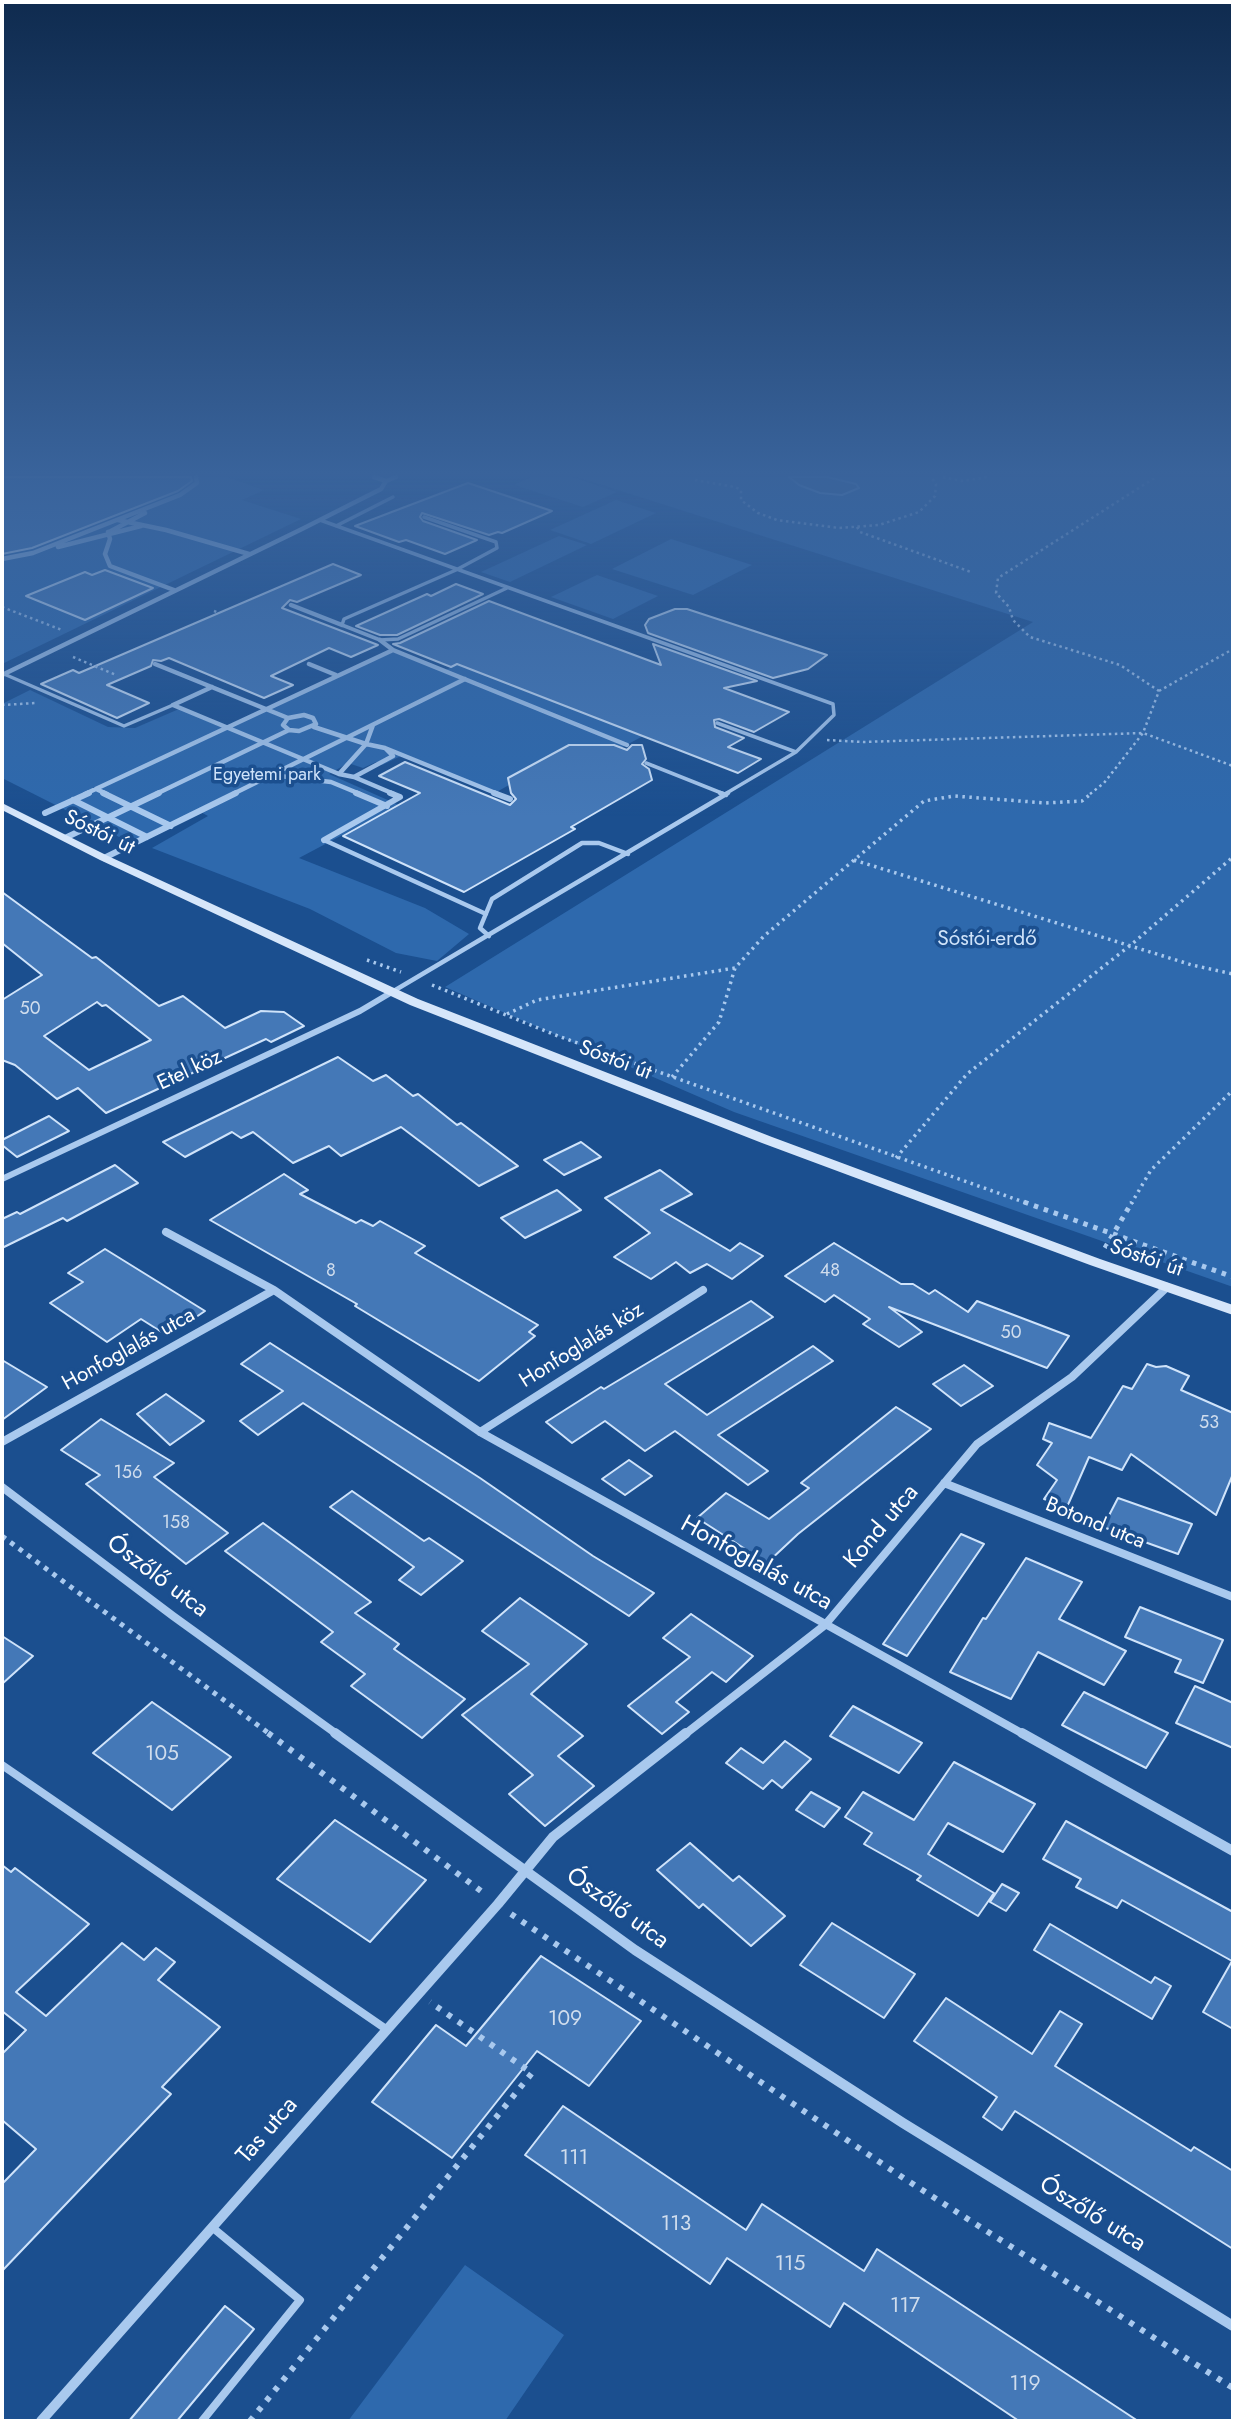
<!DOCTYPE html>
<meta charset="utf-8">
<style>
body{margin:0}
#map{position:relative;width:1235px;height:2423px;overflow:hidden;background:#1b4f8f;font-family:Jost,sans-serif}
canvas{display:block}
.frame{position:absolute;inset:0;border:4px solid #fff;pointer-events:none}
</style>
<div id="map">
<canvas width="1235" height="2423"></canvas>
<div class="frame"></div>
</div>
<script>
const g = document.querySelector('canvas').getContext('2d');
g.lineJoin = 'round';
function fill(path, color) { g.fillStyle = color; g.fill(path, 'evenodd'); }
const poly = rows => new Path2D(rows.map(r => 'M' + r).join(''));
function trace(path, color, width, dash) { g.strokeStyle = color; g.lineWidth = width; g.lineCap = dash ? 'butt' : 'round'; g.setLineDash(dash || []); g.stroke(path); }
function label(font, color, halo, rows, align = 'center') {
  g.font = font + ' Jost,sans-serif'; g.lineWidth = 7; g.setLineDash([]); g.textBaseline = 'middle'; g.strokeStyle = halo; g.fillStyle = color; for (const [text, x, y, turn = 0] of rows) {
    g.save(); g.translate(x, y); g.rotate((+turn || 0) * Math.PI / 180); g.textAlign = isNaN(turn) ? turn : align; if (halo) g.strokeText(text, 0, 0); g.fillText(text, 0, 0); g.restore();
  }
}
fill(poly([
 [2,477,227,477,264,490,242,500,301,519,2,664],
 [531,477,572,477,617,492,583,507,514,485],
 [577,477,1233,477,1233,1287,734,1112,445,987,1033,622],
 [616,500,656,513,591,544,550,530],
 [559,536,587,545,510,582,481,572],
 [671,539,752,565,693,595,612,569],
 [597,575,658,596,613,619,551,597],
 [393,652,444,671,457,664,643,736,608,755,584,745,569,745,509,777,509,785,493,794,401,756,382,765,376,762,363,768,348,763,329,774,399,805,299,858,425,908,469,934,437,961,396,953,310,909,152,848,208,816,199,811,133,844,2,778,2,704,30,690,108,727,135,728,179,709,226,729],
 [465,2265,564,2335,505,2421,348,2421]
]), '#2e69ad');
const water = poly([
 [789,477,827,477,856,484,859,488,842,495,820,493,799,485,789,477]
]);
fill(water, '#3c6290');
trace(water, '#9cc4f0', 2);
const building = poly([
 [2,477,191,477,192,481,178,491,32,548,2,554,2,477],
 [468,483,552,511,502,533,498,532,489,535,422,513,420,517,423,521,477,540,445,554,406,540,399,542,355,526,468,483],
 [333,564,361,575,297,602,290,600,282,608,378,645,351,657,329,648,271,676,293,685,264,698,169,658,161,661,153,660,151,666,107,685,149,703,117,718,41,684,73,670,79,673,333,564],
 [105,570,153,588,85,620,26,596,85,572,92,575,105,570],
 [456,584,483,594,397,635,380,635,356,626,427,594,431,596,456,584],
 [489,601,661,665,653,644,757,681,724,688,789,712,754,732,719,719,714,720,715,727,744,738,728,747,761,759,738,773,457,664,451,667,393,644,400,643,489,601],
 [675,609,687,609,827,655,808,669,773,678,648,633,645,625,649,619,675,609],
 [569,745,614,745,627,750,632,745,642,745,646,759,642,764,649,769,652,780,571,827,575,829,464,892,343,836,420,793,379,776,405,762,510,805,516,799,511,793,508,778,569,745],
 [2,892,92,958,96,957,159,1006,183,996,225,1028,261,1011,284,1012,304,1026,271,1042,266,1039,106,1113,78,1088,57,1099,15,1065,2,1060,2,1000,42,975,2,943,2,892],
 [97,1002,102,1006,106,1005,151,1040,89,1070,44,1036,97,1002],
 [338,1057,373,1081,386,1075,413,1096,418,1094,457,1125,461,1123,518,1166,479,1186,401,1127,341,1156,329,1146,293,1163,253,1132,241,1138,232,1132,185,1157,163,1142,338,1057],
 [49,1116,69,1131,17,1157,2,1145,2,1140,49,1116],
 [581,1142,601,1157,564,1175,544,1160,581,1142],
 [115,1165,138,1183,67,1221,63,1218,2,1248,2,1219,17,1212,20,1214,115,1165],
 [660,1170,692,1194,661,1210,730,1251,740,1243,763,1256,732,1279,707,1264,690,1273,676,1262,651,1279,614,1257,650,1233,605,1198,660,1170],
 [284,1174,308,1190,300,1194,356,1223,361,1220,373,1226,380,1221,425,1246,415,1253,538,1325,529,1332,535,1336,479,1381,355,1306,357,1304,210,1220,284,1174],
 [557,1190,581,1210,525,1238,501,1218,557,1190],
 [834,1243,901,1284,913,1284,929,1294,935,1290,968,1312,977,1301,1069,1336,1047,1368,889,1307,922,1332,899,1347,863,1324,870,1319,834,1295,825,1302,785,1276,834,1243],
 [105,1249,205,1311,168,1336,141,1319,107,1342,50,1303,83,1282,68,1273,105,1249],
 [751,1301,773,1317,665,1384,707,1415,813,1346,833,1361,718,1435,768,1471,748,1485,675,1431,645,1451,605,1421,572,1443,546,1422,601,1387,604,1389,751,1301],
 [270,1343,480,1478,593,1556,654,1593,629,1616,303,1403,258,1435,240,1421,283,1391,241,1364,270,1343],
 [2,1360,47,1387,2,1420,2,1360],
 [1147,1364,1156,1367,1166,1366,1189,1376,1181,1390,1233,1413,1233,1474,1216,1515,1131,1454,1122,1470,1089,1457,1067,1507,1044,1499,1057,1480,1037,1465,1052,1443,1043,1439,1049,1423,1091,1438,1123,1386,1132,1389,1147,1364],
 [964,1365,993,1386,961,1406,933,1384,964,1365],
 [166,1394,204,1421,170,1445,137,1414,166,1394],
 [896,1407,931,1429,798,1534,767,1563,697,1518,726,1493,769,1519,809,1488,801,1483,896,1407],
 [101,1419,174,1463,154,1477,228,1533,186,1564,86,1484,100,1475,61,1450,101,1419],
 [629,1460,652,1476,625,1495,602,1479,629,1460],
 [352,1491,424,1541,429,1538,463,1561,421,1595,399,1580,414,1567,330,1507,352,1491],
 [1118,1498,1192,1524,1178,1554,1103,1527,1118,1498],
 [263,1523,371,1602,355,1613,399,1644,394,1649,465,1699,422,1738,351,1686,365,1674,321,1642,333,1632,225,1551,263,1523],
 [961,1534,984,1544,907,1656,883,1644,961,1534],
 [1026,1558,1082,1582,1059,1619,1126,1651,1104,1685,1038,1652,1011,1699,950,1672,983,1618,986,1619,1026,1558],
 [520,1598,587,1644,531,1694,583,1736,558,1756,594,1786,545,1826,509,1794,533,1775,462,1715,529,1664,482,1631,520,1598],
 [1140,1607,1223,1640,1203,1683,1175,1672,1181,1660,1125,1637,1140,1607],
 [691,1614,753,1656,726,1682,712,1672,676,1702,689,1712,662,1734,628,1706,690,1657,663,1638,691,1614],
 [2,1636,33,1656,2,1684,2,1636],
 [1195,1686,1233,1703,1233,1748,1176,1723,1195,1686],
 [1084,1692,1168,1733,1146,1768,1062,1725,1084,1692],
 [152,1702,231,1757,172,1810,93,1753,152,1702],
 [853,1706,922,1743,899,1773,830,1736,853,1706],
 [785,1741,811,1759,782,1788,772,1780,763,1789,726,1763,741,1748,763,1763,785,1741],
 [954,1762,1035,1804,1003,1852,948,1823,928,1854,994,1893,978,1916,917,1880,921,1876,864,1844,872,1833,845,1817,863,1792,914,1820,954,1762],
 [811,1792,840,1808,824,1827,796,1810,811,1792],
 [335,1820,426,1880,370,1942,277,1879,335,1820],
 [1066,1821,1233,1912,1233,2029,1203,2012,1232,1961,1122,1900,1117,1908,1076,1887,1081,1879,1043,1859,1066,1821],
 [690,1843,733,1881,739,1876,785,1916,751,1946,703,1904,699,1908,657,1870,690,1843],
 [2,1865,11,1872,15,1868,89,1924,16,1992,46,2016,122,1943,144,1960,156,1948,175,1962,158,1980,220,2027,162,2087,171,2094,2,2271,2,2184,36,2149,2,2120,2,2054,26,2030,2,2011,2,1865],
 [1002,1884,1019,1893,1006,1911,990,1902,1002,1884],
 [832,1923,915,1974,884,2018,800,1965,832,1923],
 [1050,1924,1151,1983,1155,1977,1171,1986,1152,2019,1034,1950,1050,1924],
 [541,1956,641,2021,589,2086,537,2051,452,2158,372,2102,436,2025,466,2046,541,1956],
 [946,1998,1032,2054,1060,2011,1082,2024,1055,2066,1191,2151,1194,2147,1233,2171,1233,2249,1015,2111,1002,2130,983,2117,997,2097,914,2041,946,1998],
 [563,2106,746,2230,762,2204,864,2271,877,2249,1138,2421,1019,2421,844,2303,830,2327,727,2258,710,2284,525,2155,563,2106],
 [225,2306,254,2329,177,2421,129,2421,225,2306]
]);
fill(building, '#4478b7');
trace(building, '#cfe3fa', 2);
trace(poly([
 [943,477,962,481,988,477],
 [695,480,735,487,741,490,741,500,758,513,777,520,839,528,879,525,919,512,935,496,936,484,931,477],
 [857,527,860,532,971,572],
 [2,607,62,630],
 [214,611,219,613],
 [73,657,116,675],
 [1159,691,1233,649],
 [2,705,36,703],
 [827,740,863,742,1143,733,1233,766],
 [1090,794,1104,783,1143,733,1159,691,1120,665,1030,637,1013,620,1009,607,996,593,998,578,1156,477]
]), '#a9c9ee', 2.5, [2.5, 3.5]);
trace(poly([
 [854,860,1192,965,1233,974],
 [367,960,401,972],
 [432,985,558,1036,1029,1204],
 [507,1014,537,1000,735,968],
 [672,1077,719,1022,735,968,764,936,924,801,954,796,1046,803,1082,801,1092,793],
 [896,1158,967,1074,1132,944,1233,857],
 [1131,1204,1151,1170,1233,1090]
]), '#a9c9ee', 3.5, [2.5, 4.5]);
trace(poly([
 [1024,1202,1233,1277],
 [1105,1248,1132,1202],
 [2,1536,271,1735]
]), '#a9c9ee', 5, [4.5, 6]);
trace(poly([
 [268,1733,485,1894],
 [511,1914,905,2179,1233,2388],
 [250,2421,532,2073,430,2002]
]), '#a9c9ee', 6, [5, 8]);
trace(poly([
 [424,517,496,542,497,548,456,570,344,619,342,625,380,640,398,639,507,588],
 [320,520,833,704,834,715,796,752,725,794],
 [336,526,393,497],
 [4,674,124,726,173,705],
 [717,723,796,752],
 [646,763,724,794]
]), '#a9c9ee', 3.5);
trace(poly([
 [720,793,726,795],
 [324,840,486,914],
 [489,936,480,928,492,899,582,843,599,843,628,854],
 [392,992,728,793]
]), '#a9c9ee', 4.5);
trace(poly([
 [2,1765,386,2029],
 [202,2421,300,2300,213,2228]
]), '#a9c9ee', 8);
trace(poly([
 [374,477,386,481],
 [118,520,166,530,249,554],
 [108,532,110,539,105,554,110,566,174,590],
 [109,532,145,513],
 [58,547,141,526],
 [2,559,33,553,180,495,197,483,196,477],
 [291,605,342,625],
 [380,640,393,650,627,745],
 [155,664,288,718],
 [309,664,336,675],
 [2,675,302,529,381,489,386,481,396,477],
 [173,705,339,774],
 [173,705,212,687],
 [304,715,313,718,316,724,299,731,289,730,283,725,288,718,304,715],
 [314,727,366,744,339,774,354,777,394,794],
 [385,748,498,794],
 [271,775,331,782,360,794],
 [354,777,393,756,385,748,366,744,373,725],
 [96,789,107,794],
 [85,794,393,650],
 [156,794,289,730],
 [233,794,465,679]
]), '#a9c9ee', 4.5);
trace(poly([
 [103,793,171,826],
 [356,793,387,806],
 [494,793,510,799],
 [73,800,147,837],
 [45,813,89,793],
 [65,838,159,793],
 [324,840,400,797,390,793],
 [104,858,236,793],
 [2,1179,360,1011,392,992]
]), '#a9c9ee', 6);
trace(poly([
 [166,1232,274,1290],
 [480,1432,703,1290],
 [2,1442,274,1290,480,1432,1025,1735],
 [944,1483,1233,1597],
 [2,1487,173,1616,338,1735],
 [684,1735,825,1625,977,1444,1072,1377,1167,1287]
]), '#a9c9ee', 8);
trace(poly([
 [335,1733,635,1950,903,2123,1233,2326],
 [1022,1733,1233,1851],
 [41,2421,498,1904,553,1837,686,1733]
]), '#a9c9ee', 10);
fill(poly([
 [2,803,108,856,418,999,772,1137,1100,1259,1233,1305,1233,1315,1090,1265,762,1143,410,1005,100,860,2,810,2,803]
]), '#d6e6fa');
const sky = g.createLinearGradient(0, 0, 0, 817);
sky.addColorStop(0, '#0f2b4f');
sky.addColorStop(0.58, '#39639b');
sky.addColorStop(1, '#39639b00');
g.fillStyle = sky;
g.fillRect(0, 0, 1235, 817);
label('18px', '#cfe3fa', '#1b4f8f', [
 ["Egyetemi park",267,776]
]);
label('18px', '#d0dded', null, [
 ["50",30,1010],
 ["8",331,1272],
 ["48",830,1272],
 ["50",1011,1334],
 ["53",1209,1424],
 ["156",128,1474],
 ["158",176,1524]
]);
label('21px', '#fff', '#1b4f8f', [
 ["Sóstói út",99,833,26],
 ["Sóstói út",615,1061,21],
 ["Etel köz",190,1071,-25],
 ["Sóstói út",1146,1259,19],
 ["Honfoglalás köz",582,1346,-32],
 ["Honfoglalás utca",129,1350,-29],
 ["Botond utca",1095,1524,22]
]);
label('21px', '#cfe3fa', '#1b4f8f', [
 ["Sóstói-erdő",987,940]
]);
label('21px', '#d0dded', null, [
 ["105",162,1755],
 ["109",565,2020],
 ["111",574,2159],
 ["113",676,2225],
 ["115",790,2265],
 ["117",905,2307],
 ["119",1025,2385]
]);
label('24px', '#fff', '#1b4f8f', [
 ["Kond utca",882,1527,-50],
 ["Honfoglalás utca",756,1564,29],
 ["Ószőlő utca",157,1577,37],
 ["Ószőlő utca",617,1909,36],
 ["Tas utca",268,2131,-49],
 ["Ószőlő utca",1092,2215,32]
]);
</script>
